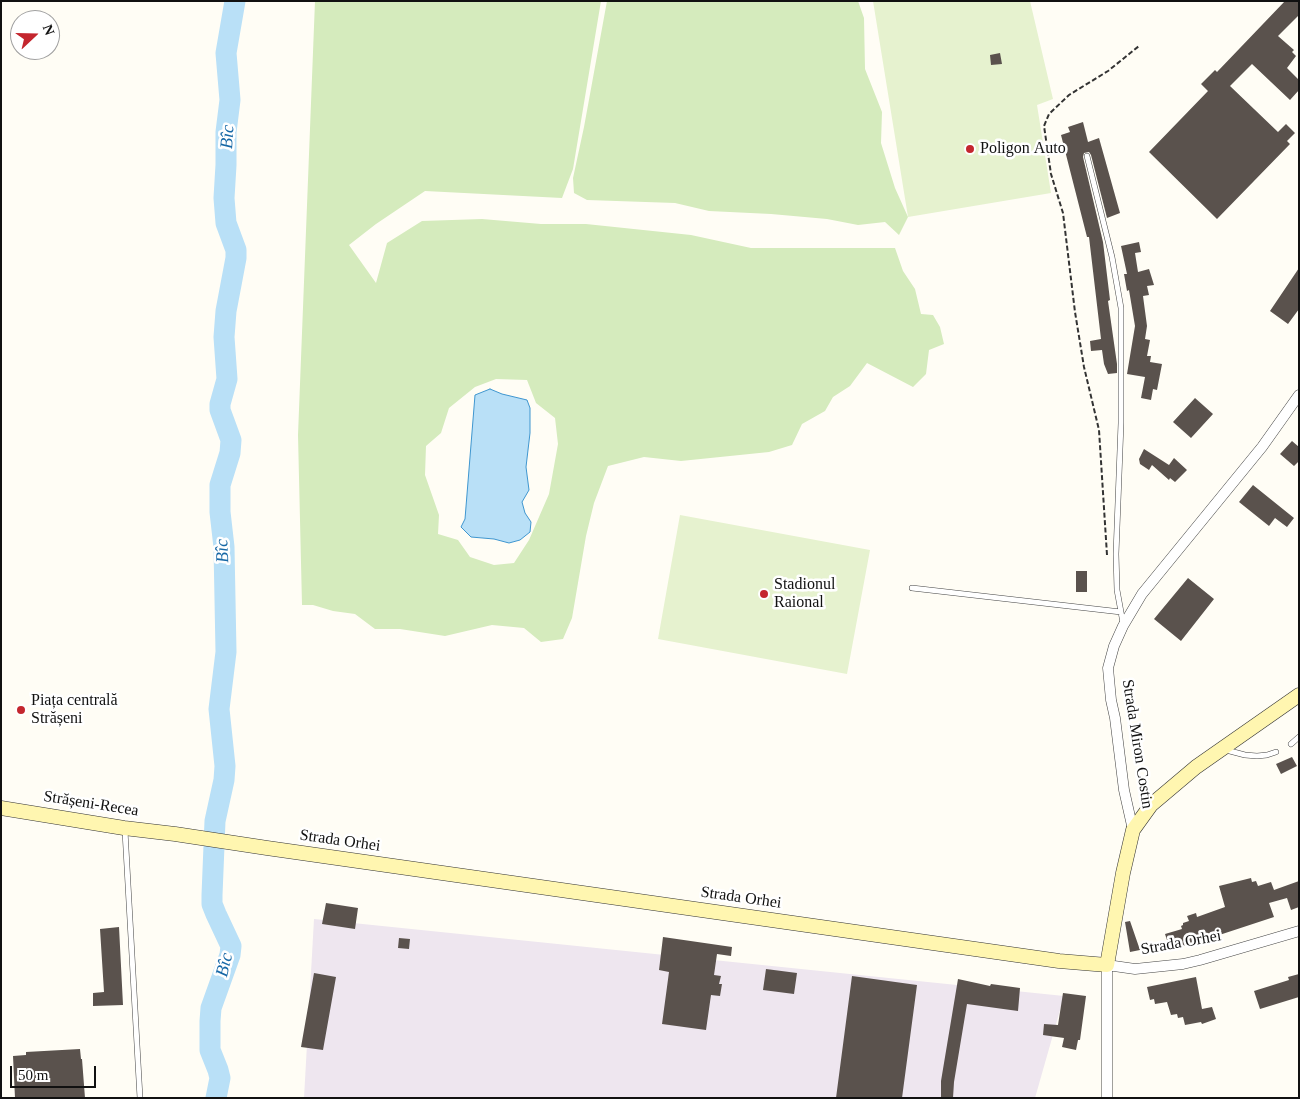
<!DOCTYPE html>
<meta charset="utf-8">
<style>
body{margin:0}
#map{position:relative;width:1300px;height:1099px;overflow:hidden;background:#fffdf5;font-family:Georgia,serif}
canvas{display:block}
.frame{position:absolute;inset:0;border:2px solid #111;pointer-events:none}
.north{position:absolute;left:10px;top:10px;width:50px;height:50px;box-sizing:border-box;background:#fff;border:1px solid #a0a0a0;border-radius:50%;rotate:69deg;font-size:14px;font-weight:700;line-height:20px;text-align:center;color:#111}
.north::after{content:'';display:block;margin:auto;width:18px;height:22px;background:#c4262e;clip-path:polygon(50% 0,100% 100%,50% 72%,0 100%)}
.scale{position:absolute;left:10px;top:1066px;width:86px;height:22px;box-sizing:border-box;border:2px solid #111;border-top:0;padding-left:6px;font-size:15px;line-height:18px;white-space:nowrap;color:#111;-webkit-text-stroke:4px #fff;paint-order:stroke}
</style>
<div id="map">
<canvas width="1300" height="1099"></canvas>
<div class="frame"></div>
<div class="north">N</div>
<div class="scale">50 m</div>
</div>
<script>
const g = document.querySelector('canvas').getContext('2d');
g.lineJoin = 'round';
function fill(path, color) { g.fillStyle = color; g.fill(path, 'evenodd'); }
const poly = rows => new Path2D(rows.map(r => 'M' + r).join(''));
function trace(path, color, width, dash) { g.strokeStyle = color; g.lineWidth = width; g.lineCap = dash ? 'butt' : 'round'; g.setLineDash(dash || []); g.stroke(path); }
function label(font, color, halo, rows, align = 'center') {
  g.font = font + ' Georgia,serif'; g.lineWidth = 5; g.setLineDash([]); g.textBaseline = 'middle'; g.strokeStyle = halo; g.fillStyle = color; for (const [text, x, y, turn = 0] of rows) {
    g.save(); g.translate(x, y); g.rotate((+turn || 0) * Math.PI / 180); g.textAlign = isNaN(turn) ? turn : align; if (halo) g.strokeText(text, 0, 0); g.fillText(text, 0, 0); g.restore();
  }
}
fill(poly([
 [314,919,1064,996,1035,1098,304,1098]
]), '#eee6ef');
fill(poly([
 [315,1,601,1,573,169,562,198,425,191,376,224,349,245,376,283,387,243,422,221,482,219,541,224,586,224,691,235,751,248,895,248,903,271,915,289,921,314,933,315,940,327,944,344,929,350,926,374,913,387,867,363,850,386,833,397,825,411,802,424,792,445,769,452,681,461,644,457,608,466,594,503,586,536,572,618,563,639,541,642,524,628,492,625,445,636,400,629,375,629,355,614,333,611,313,605,302,605,298,435],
 [496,379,527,380,536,403,555,418,558,444,549,494,529,540,514,563,494,565,470,557,458,540,438,534,439,515,425,475,426,446,441,433,449,408,475,387],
 [607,1,858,1,864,18,865,69,882,112,881,143,895,188,908,217,899,235,885,222,858,225,827,219,771,214,709,211,675,203,587,200,574,193,573,178,584,127]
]), '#d5ebbd');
fill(poly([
 [873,1,1030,1,1053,99,1037,105,1051,193,908,217],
 [680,515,870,550,847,674,658,639]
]), '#e6f2cf');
const water = poly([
 [490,389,502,394,527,400,530,408,530,433,526,467,529,490,522,502,525,513,531,522,530,532,520,540,509,543,494,539,471,537,461,527,465,519,475,395,490,389]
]);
fill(water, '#b9e0f7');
trace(water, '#3f96cf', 1);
trace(poly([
 [216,1098,220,1078,218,1070,210,1050,210,1021,211,1008,230,955,231,946,216,914,212,904,212,895,215,821,224,780,225,766,219,709,226,652,224,547,220,512,220,485,230,453,231,440,220,410,220,404,227,379,224,337,226,311,236,258,236,250,226,223,224,198,226,165,226,132,230,100,226,53,235,1]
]), '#b9e0f7', 21);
fill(poly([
 [1285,1,1299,1,1299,15,1278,36,1294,50,1292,52,1296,56,1287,68,1299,80,1299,90,1290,100,1252,64,1230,86,1278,132,1286,124,1295,133,1287,141,1290,144,1217,219,1149,152,1208,91,1201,84,1215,70,1217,72],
 [1000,53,1002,64,991,65,990,55],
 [1083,122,1088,142,1099,138,1120,213,1107,218,1091,155,1089,152,1084,153,1083,157,1103,242,1110,300,1108,301,1117,364,1117,373,1108,374,1104,364,1102,350,1091,351,1090,341,1101,339,1089,237,1087,237,1061,135,1070,132,1068,127],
 [1139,242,1141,252,1135,253,1138,272,1149,269,1154,285,1147,286,1149,295,1143,296,1147,326,1145,339,1150,340,1147,356,1151,356,1150,362,1162,364,1157,390,1153,389,1151,400,1141,398,1145,377,1127,374,1135,326,1129,290,1127,291,1124,274,1127,274,1121,246],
 [1299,268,1299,309,1288,324,1270,311],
 [1195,398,1213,414,1191,438,1173,422],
 [1292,441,1299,447,1299,461,1294,466,1280,454],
 [1144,449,1169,465,1174,458,1187,470,1175,482,1170,478,1169,480,1152,465,1149,470,1140,464,1139,459],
 [1253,485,1294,518,1287,527,1275,518,1269,526,1239,502],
 [1076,571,1087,571,1087,592,1076,592],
 [1188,578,1214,599,1181,641,1154,619],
 [1292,757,1297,766,1281,774,1276,764],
 [1251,878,1252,882,1256,881,1258,886,1271,882,1274,890,1299,881,1299,907,1291,910,1287,898,1269,903,1274,917,1198,942,1170,949,1165,934,1182,929,1181,926,1183,925,1183,923,1189,921,1187,916,1196,913,1197,917,1225,907,1219,886],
 [326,903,358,908,355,929,322,924],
 [1130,921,1140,950,1130,952,1125,922],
 [119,927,123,1005,93,1006,93,993,104,992,100,929],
 [663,937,732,947,731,956,717,954,714,975,721,976,719,984,722,984,720,996,711,995,706,1030,662,1024,669,972,659,970],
 [399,938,410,939,409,949,398,948],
 [766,969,797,973,794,994,763,990],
 [314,973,336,977,323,1050,301,1047],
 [1299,974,1299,997,1260,1009,1254,991,1289,980,1288,977],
 [852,976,917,985,902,1098,836,1098],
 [1196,977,1202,1009,1212,1007,1216,1019,1202,1024,1201,1022,1185,1025,1183,1017,1178,1018,1177,1014,1171,1015,1167,1002,1155,1004,1154,999,1150,1000,1147,987],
 [958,979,990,986,991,984,1020,988,1018,1011,967,1004,954,1082,953,1098,941,1098,941,1081],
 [1063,993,1086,996,1080,1040,1078,1040,1076,1050,1062,1047,1064,1038,1043,1035,1044,1024,1058,1025],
 [80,1049,81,1059,82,1059,85,1098,15,1098,13,1056,26,1055,26,1052]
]), '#5a524d');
const lane = poly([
 [1087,156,1112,257,1121,308,1121,423,1116,554,1117,590,1123,623],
 [912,588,1121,612],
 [1291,744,1299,737],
 [1226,750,1245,755,1257,756,1267,755,1276,752],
 [125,831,140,1098]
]);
const street = poly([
 [1133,830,1124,790,1115,718,1111,700,1108,668,1114,646,1123,626,1142,594,1262,447,1299,395],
 [1107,1098,1107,965,1135,969,1183,964,1200,960,1299,931]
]);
const secondary = poly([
 [1,808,124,828,175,834,267,848,1059,961,1107,965,1123,873,1133,830,1151,805,1196,767,1299,695]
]);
trace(lane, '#444', 6);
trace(street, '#444', 11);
trace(secondary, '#333', 15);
trace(poly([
 [1107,555,1099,430,1084,367,1075,312,1063,213,1051,174,1044,126,1049,114,1069,95,1108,71,1139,46]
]), '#333', 2, [5, 2.5]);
trace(lane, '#fff', 5);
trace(street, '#fff', 10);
trace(secondary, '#fff6b0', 14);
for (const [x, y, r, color] of [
 [970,149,5,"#c4262e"],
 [764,594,5,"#c4262e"],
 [21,710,5,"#c4262e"]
]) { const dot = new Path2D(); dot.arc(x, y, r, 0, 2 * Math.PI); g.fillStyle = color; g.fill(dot); trace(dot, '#fff', 2); }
label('16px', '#111', '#fff', [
 ["Poligon Auto",980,149],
 ["Stadionul",774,585],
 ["Raional",774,603],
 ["Piața centrală",31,701],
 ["Strășeni",31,719]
], 'left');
label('16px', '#111', '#fff', [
 ["Strada Miron Costin",1137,744,81],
 ["Strășeni-Recea",91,804,9],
 ["Strada Orhei",340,841,8],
 ["Strada Orhei",741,898,8],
 ["Strada Orhei",1181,943,-10]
]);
label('italic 18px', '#1768a6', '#fff', [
 ["Bîc",228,137,-86],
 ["Bîc",223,551,-92],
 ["Bîc",225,965,-76]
]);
</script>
